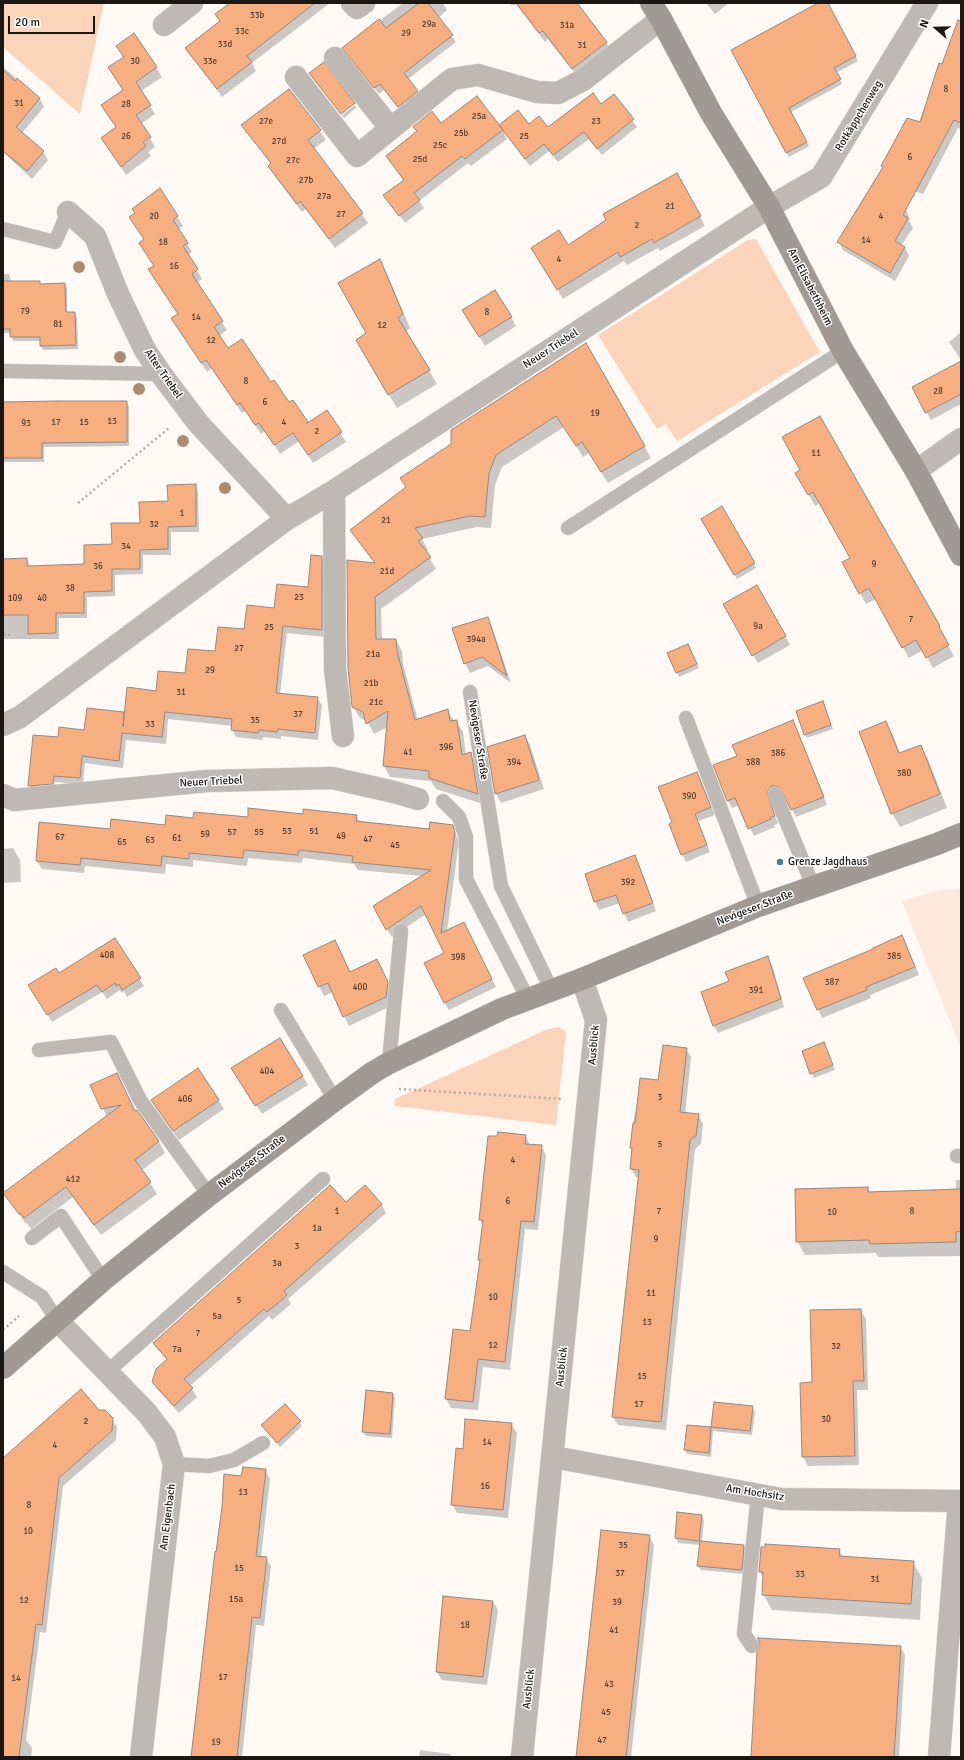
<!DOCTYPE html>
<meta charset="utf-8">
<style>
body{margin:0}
#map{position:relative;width:964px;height:1760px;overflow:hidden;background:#fef9f5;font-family:Signika,sans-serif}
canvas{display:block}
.frame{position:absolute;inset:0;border:4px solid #1b1714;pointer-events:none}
.north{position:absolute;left:916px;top:8px;width:40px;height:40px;-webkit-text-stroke:3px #fff;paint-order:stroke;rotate:290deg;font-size:11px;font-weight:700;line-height:16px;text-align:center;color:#1b1714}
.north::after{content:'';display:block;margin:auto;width:14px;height:18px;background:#1b1714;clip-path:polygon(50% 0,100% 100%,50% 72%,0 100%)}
.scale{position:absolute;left:8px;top:16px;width:87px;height:18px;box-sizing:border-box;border:2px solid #1b1714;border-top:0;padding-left:5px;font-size:12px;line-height:14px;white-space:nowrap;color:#1b1714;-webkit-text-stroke:3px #fff;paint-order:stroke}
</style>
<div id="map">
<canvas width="964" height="1760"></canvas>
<div class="frame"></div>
<div class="north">N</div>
<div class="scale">20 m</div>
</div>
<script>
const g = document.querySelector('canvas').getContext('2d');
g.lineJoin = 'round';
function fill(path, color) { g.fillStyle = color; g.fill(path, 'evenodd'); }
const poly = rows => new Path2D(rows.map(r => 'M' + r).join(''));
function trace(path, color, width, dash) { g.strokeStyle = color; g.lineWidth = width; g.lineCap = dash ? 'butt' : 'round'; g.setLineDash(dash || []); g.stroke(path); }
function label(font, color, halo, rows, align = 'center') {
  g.font = font + ' Signika,sans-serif'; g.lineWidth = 3; g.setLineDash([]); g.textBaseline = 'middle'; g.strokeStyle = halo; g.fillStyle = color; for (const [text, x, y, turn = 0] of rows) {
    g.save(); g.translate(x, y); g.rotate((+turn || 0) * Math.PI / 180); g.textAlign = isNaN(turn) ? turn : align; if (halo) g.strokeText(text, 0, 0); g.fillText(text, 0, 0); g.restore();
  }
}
fill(poly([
 [961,888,961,1049,902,901,935,891]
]), '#fde8dc');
fill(poly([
 [3,3,104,3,80,114,3,47],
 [756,239,820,352,677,441,666,424,657,429,598,335,748,240],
 [559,1027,566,1032,556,1125,395,1106,395,1099,548,1029]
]), '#fcd3bb');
fill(poly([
 [231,3,330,3,252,63,256,71,222,97,187,48,220,22],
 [403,3,443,3,447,10,438,18,456,42,408,79,421,98,402,113,384,90,379,94,343,48],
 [510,3,570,3,606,42,611,51,578,77,548,39,545,42,516,4,512,6],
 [706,3,729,3,715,14],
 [820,3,827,3,858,61,836,73,842,84,791,112,809,146,789,157,732,50],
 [134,34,162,77,141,91,155,114,141,124,155,147,148,152,151,156,126,175,108,147,117,128,124,91,124,58,117,46],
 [961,42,961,129,958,128,923,194,885,181,921,123,943,66],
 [3,67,40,99,44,107,22,133,43,152,48,160,32,179,3,152],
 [614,95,637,127,602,155,589,139,558,162,549,151,530,166,505,133,504,133,507,139,471,166,468,163,419,201,424,208,405,223,385,196,404,181,387,156,418,132,414,127,441,124,502,130,529,126,548,129,601,105],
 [355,105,356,108,344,118,342,115],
 [243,125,320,131,326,140,313,149,368,223,335,248,306,209,302,212,274,175,269,166,271,164],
 [676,174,705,226,660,251,658,248,627,265,624,261,563,299,537,257,568,246],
 [159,189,183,226,178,229,192,252,188,255,202,279,196,283,227,330,219,336,227,349,271,384,289,404,293,401,308,424,327,411,346,442,313,463,299,441,280,454,265,431,261,434,246,411,242,413,212,368,207,372,178,327,179,314,155,266,136,214],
 [870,191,906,210,910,219,909,221,913,228,901,246,905,248,909,256,895,281,843,250,839,242],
 [379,260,387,274,410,328,406,332,437,384,397,408,357,341,367,333],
 [3,274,9,274,11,282,39,282,41,285,64,284,67,288,67,313,75,313,77,318,78,349,43,350,41,346,41,341,13,341,11,333,3,333],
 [511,317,516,326,485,346,469,320],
 [961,332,961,360,949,342],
 [586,344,651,458,608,483,589,453,583,457,564,427,502,467,495,485,491,528,477,527,422,539,428,550,426,552,436,569,381,609,382,640,396,640,402,651,403,663,418,721,448,711,454,721,456,721,463,732,466,755,471,754,477,765,483,804,436,789,431,781,390,777,384,766,388,727,374,734,367,721,360,718,353,707,375,564,352,530,407,487,452,445],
 [961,362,961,404,931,420,913,387],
 [126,402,129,406,129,446,44,447,44,462,3,462,3,403],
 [819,417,945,638,944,639,954,656,933,668,923,650,909,658,876,599,866,604,860,593,851,558,820,503,815,506,797,473,802,471],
 [195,485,198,491,199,532,171,532,171,555,143,555,143,574,115,575,115,596,87,597,87,618,59,618,59,639,3,639,3,560,27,559,30,567,85,565,169,502],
 [722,508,756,568,737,579,702,519],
 [321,557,325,564,326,637,287,633,280,694,317,698,322,705,318,740,281,736,281,739,263,737,262,740,236,737,232,730,233,726,168,719,166,744,126,740,123,768,85,763,83,785,58,782,32,784,32,786,57,784,57,791,33,792,29,785,59,738,85,732,123,713,125,716,157,692,186,674,275,609,309,588],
 [756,586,790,645,758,663,724,605],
 [487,618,492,627,511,683,488,666,470,673,465,663],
 [690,649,699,668,679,677,668,654],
 [823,702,833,729,807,738,805,734],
 [793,722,827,805,796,817,785,795,781,793,776,794,770,801,778,824,774,825,775,827,754,836,739,805,732,808,728,801,738,757],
 [885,722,893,735,900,754,920,746,928,759,947,808,900,827,892,813],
 [525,736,530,745,544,789,501,803,496,794,489,748],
 [697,773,715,815,698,821,710,852,686,862,682,854,673,823],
 [304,815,356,816,360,822,430,830,452,826,459,841,447,931,468,931,496,987,449,1010,444,1002,446,953,426,914,392,937,374,907,423,876,358,870,354,864,303,858,302,863,248,858,247,866,193,860,193,867,166,864,165,874,85,866,84,873,42,869,37,861,111,830,166,826,194,819],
 [13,848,20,860,21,882,3,883,3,849],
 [634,856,639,864,656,911,628,922,620,903,599,910,595,902,586,874],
 [902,936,919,975,870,995,871,998,822,1018,805,978,875,950],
 [115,939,144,986,127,997,124,991,122,993,120,990,107,999,102,992,52,1022,34,993,59,975],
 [304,956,350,973,377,960,393,992,391,1006,349,1026,333,992,324,996],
 [767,957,772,965,784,1007,718,1033,714,1026,702,993,730,982],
 [280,1039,308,1085,262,1114,238,1077],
 [824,1043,835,1070,814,1078,811,1073],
 [686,1049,691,1057,685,1114,698,1115,703,1124,701,1144,695,1149,666,1430,618,1425,613,1417,640,1178,636,1177,631,1169,633,1151,631,1148,634,1118,638,1101,659,1081],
 [117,1074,136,1112,159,1142,165,1153,142,1170,157,1194,101,1235,73,1197,31,1229,27,1223,26,1224,4,1193,107,1117,92,1085],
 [218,1100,224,1109,179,1140,152,1101],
 [525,1135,530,1145,541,1146,546,1155,538,1230,525,1229,510,1370,483,1367,478,1410,451,1408,446,1399,454,1330,471,1332,481,1262,479,1260,483,1226,480,1220],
 [956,1180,961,1180,961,1256,878,1257,876,1253,805,1255,797,1241,868,1188,870,1193,956,1190],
 [365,1186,382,1205,386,1213,288,1299,291,1304,272,1320,269,1316,190,1386,197,1397,179,1413,158,1390,153,1381,167,1360,154,1343,346,1204],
 [860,1310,866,1319,868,1390,857,1390,859,1465,808,1466,803,1457,813,1383],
 [393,1394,395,1398,392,1438,366,1436,363,1431],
 [715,1404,752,1407,755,1412,752,1435,713,1431,711,1457,687,1454,685,1450,687,1426,712,1428],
 [285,1405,302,1426,280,1447,262,1425],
 [98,1411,112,1419,117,1427,116,1440,63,1486,46,1633,40,1632,26,1740,32,1748,31,1757,3,1757,3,1460],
 [511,1424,517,1433,508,1518,457,1513,452,1504],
 [265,1470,270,1479,261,1557,266,1558,271,1566,264,1626,256,1625,242,1757,192,1757,217,1553,242,1477],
 [678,1513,702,1516,704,1520,702,1542,744,1546,746,1550,744,1574,701,1570,698,1566,700,1545,678,1543,676,1538],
 [649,1536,654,1545,631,1757,577,1757],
 [839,1550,843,1557,913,1562,922,1578,920,1620,772,1610,763,1594,764,1579,760,1572],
 [444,1597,493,1602,498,1610,487,1685,442,1680,437,1672],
 [900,1647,905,1655,899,1757,752,1757],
 [420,1750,450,1754,452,1757,419,1757]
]), '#0003');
const building = poly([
 [230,3,315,3,247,56,252,62,217,89,185,48,220,21,215,14,230,3],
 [419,3,428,3,453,35,404,73,418,91,398,107,380,84,374,88,342,48,379,19,386,28,419,3],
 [516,3,577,3,607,42,572,69,543,31,539,33,516,3],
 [818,3,828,3,856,56,834,68,841,79,789,108,807,142,786,153,731,50,818,3],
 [958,20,961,21,961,123,954,120,903,215,908,218,895,241,905,247,890,273,837,242,883,167,881,166,907,118,920,122,939,63,942,64,958,20],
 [134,33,157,67,136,82,151,105,136,115,151,137,143,142,146,146,121,167,101,138,116,127,101,105,123,90,108,67,124,57,116,46,134,33],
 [324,62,355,103,341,114,309,73,324,62],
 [3,70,15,81,17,78,40,98,16,127,44,151,27,171,3,151,3,70],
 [289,89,321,130,308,140,363,213,329,239,300,201,297,204,268,166,271,163,241,125,289,89],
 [593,93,601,104,614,94,634,119,597,149,584,132,553,155,544,144,525,159,499,125,518,110,529,124,539,116,548,127,593,93],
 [477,96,503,130,465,159,462,156,414,193,420,200,399,216,383,195,404,180,386,156,417,131,413,127,432,111,441,123,477,96],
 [677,173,701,216,654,243,652,239,620,257,618,252,557,290,531,248,559,230,568,245,606,220,603,214,677,173],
 [160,188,178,216,173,220,188,243,183,246,198,269,192,274,223,321,214,327,228,348,242,339,271,382,274,380,289,402,293,400,308,422,306,424,327,410,342,432,308,455,293,433,274,445,259,423,255,425,240,403,237,405,206,360,201,363,171,318,178,314,148,269,154,266,139,243,144,239,129,217,135,213,132,209,160,188],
 [380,259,403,314,398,318,430,370,388,395,356,340,366,333,338,283,380,259],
 [3,281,40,281,40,284,65,283,66,312,75,312,76,345,40,346,40,337,10,337,10,329,3,329,3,281],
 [495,290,512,317,479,337,462,310,495,290],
 [586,343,645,446,601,472,582,442,576,446,556,416,496,455,489,473,485,517,470,516,415,528,423,538,418,541,431,557,375,597,376,639,396,639,397,651,415,720,448,709,450,721,457,720,462,755,471,752,478,794,429,778,429,771,383,766,388,711,366,724,363,712,352,707,348,668,347,560,375,563,350,530,406,487,400,478,451,444,451,430,586,343],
 [961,361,961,394,925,413,912,387,961,361],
 [58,401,127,401,127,442,42,443,42,458,3,458,3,402,58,401],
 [820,416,940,626,939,627,949,645,926,658,916,640,902,648,869,588,859,594,842,562,850,558,813,492,808,495,795,473,800,470,782,437,820,416],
 [196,484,196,526,168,527,168,549,140,550,140,569,112,569,112,591,84,592,84,613,56,613,56,633,28,634,28,615,3,615,3,559,27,558,27,566,84,564,84,545,112,544,111,523,140,523,139,502,168,501,167,485,196,484],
 [722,506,755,563,734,575,701,519,722,506],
 [311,555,322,556,322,630,283,626,276,693,318,697,315,733,278,729,277,732,259,730,258,733,231,730,232,719,165,712,162,737,122,733,119,761,82,756,80,778,54,776,53,784,28,786,33,735,58,737,59,727,84,730,87,708,124,712,123,727,127,687,156,691,158,671,185,673,188,649,215,651,218,627,244,629,247,605,274,608,277,584,308,587,311,555],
 [757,585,786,636,752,656,723,604,757,585],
 [488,617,507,676,482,657,464,664,452,628,488,617],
 [688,644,697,664,676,673,667,653,688,644],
 [823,701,831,725,804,735,796,711,823,701],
 [793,720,824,797,791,810,780,788,776,786,771,786,767,793,775,816,771,817,771,819,748,829,735,798,727,801,713,765,737,756,732,745,793,720],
 [886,721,899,753,921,745,940,794,891,814,859,732,886,721],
 [525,735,539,780,495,794,487,747,525,735],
 [697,772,711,807,695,814,707,845,681,855,669,824,672,822,658,787,697,772],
 [248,808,303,814,303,809,357,815,356,821,429,829,430,822,453,825,455,832,441,933,464,922,492,979,444,1003,424,963,444,953,421,906,386,930,373,906,431,870,352,862,353,856,299,850,298,855,244,850,243,858,189,853,189,859,162,856,161,866,81,858,80,865,36,861,39,822,110,829,111,819,165,825,166,815,193,818,194,812,248,817,248,808],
 [635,855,653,903,623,914,616,895,594,902,585,874,635,855],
 [902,935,915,967,866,987,867,990,817,1010,803,978,873,949,873,948,902,935],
 [115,938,141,978,122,990,119,984,116,986,115,983,102,992,97,985,47,1015,28,985,56,968,59,973,115,938],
 [335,940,350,972,377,959,388,982,386,997,343,1017,328,983,318,987,303,955,335,940],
 [768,956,781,999,713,1026,701,992,729,981,725,972,768,956],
 [280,1038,303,1076,255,1106,231,1068,280,1038],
 [824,1042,833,1065,810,1074,802,1051,824,1042],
 [663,1045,687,1048,680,1112,699,1114,696,1136,690,1140,661,1422,612,1417,639,1170,630,1169,632,1148,630,1148,633,1123,635,1123,640,1078,658,1080,663,1045],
 [198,1068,219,1100,173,1131,151,1100,198,1068],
 [117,1073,135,1111,137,1110,159,1141,135,1160,151,1182,94,1225,66,1187,24,1218,20,1213,19,1214,3,1193,121,1105,101,1109,90,1085,117,1073],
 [498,1132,526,1135,525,1144,542,1145,534,1222,521,1221,505,1362,478,1359,473,1402,445,1399,453,1329,470,1331,480,1260,478,1260,483,1220,479,1220,488,1136,497,1136,498,1132],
 [330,1185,346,1202,365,1185,382,1204,284,1291,287,1295,277,1304,267,1312,264,1309,184,1379,193,1388,174,1406,152,1382,156,1369,167,1359,153,1343,330,1185],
 [868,1187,868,1192,961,1189,961,1231,956,1232,956,1242,870,1244,869,1240,796,1242,795,1189,868,1187],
 [861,1309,864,1381,853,1381,855,1456,802,1457,800,1383,812,1382,810,1310,861,1309],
 [81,1389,99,1410,105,1410,113,1418,112,1431,59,1478,42,1625,36,1624,19,1757,3,1757,3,1458,81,1389],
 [366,1390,393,1393,390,1434,362,1432,366,1390],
 [714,1402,753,1406,750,1431,711,1427,709,1453,684,1450,687,1425,711,1427,714,1402],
 [285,1404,301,1421,277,1443,261,1425,285,1404],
 [465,1419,512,1423,503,1510,451,1505,456,1448,463,1449,465,1419],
 [243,1467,266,1469,256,1556,267,1557,260,1618,252,1617,237,1757,191,1757,215,1551,216,1552,222,1507,224,1474,241,1476,243,1467],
 [677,1512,702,1515,699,1541,675,1538,677,1512],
 [601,1530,650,1535,626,1757,576,1757,601,1530],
 [700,1541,744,1545,742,1570,697,1566,700,1541],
 [765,1544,840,1549,839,1556,914,1561,911,1604,762,1595,763,1572,759,1572,761,1547,765,1547,765,1544],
 [443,1596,493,1601,483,1677,436,1672,443,1596],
 [758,1638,901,1646,894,1757,751,1757,757,1652,760,1646,758,1638]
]);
fill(building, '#f7af82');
trace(building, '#948881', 1);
const lane = poly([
 [3,229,55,242,68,212],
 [3,371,161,374],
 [568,528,843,351],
 [470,692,501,886,552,991],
 [686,718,758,906],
 [775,794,813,886],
 [443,801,459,817,466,837,466,879,528,999],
 [281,1010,335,1100],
 [39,1050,111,1042,140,1100,209,1195],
 [389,1063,401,931],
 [957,1156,961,1156],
 [32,1238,61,1216,103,1280],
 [3,1272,42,1297,57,1320],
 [106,1373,323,1179],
 [174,1464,209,1466,234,1460,263,1443],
 [752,1646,744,1634,758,1494]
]);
const street = poly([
 [352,3,357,8,364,3],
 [164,25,192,3],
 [335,58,390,128],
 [296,77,357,156,452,79,478,75,537,92,558,93,583,80,661,19],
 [68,212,95,236,118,294,145,350,161,374,198,423,287,519],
 [916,471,961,439],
 [334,491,335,669,343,736],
 [3,725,20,717,287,519,334,491,769,207,821,177,927,3],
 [3,795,14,800,207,781,332,778,394,792,418,799],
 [57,1320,147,1413,165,1437,174,1464,141,1757],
 [553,1457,781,1499,961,1501],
 [522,1757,596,1020,582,979],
 [939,1757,959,1501]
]);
const secondary = poly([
 [651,3,661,19,711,113,769,207,843,351,916,471,961,555],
 [3,1368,103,1280,209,1195,335,1100,372,1073,389,1063,502,1009,582,979,758,906,937,844,961,834]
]);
trace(lane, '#dad5d1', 15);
trace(street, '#dad5d1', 23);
trace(secondary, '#dad5d1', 23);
trace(poly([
 [78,503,169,428],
 [3,635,13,635],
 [399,1089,562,1099],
 [3,1330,19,1316]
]), '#b2ada9', 2.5, [2, 3]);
trace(lane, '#beb9b5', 14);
trace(street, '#beb9b5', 22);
trace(secondary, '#a19994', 22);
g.fillStyle = '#ac8b6f';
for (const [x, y] of [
 [79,267],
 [120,357],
 [139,389],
 [183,441],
 [225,488]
]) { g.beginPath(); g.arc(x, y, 6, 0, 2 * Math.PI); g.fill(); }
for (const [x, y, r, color] of [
 [780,862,4,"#3f878d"]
]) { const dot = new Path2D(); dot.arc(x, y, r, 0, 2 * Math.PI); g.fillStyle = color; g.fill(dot); trace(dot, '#fff', 1.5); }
label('9px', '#523d30', null, [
 ["33b",257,16],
 ["29a",429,25],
 ["31a",567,26],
 ["33c",242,32],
 ["29",406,34],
 ["33d",225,45],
 ["31",582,46],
 ["30",135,62],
 ["33e",210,62],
 ["8",946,90],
 ["31",19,104],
 ["28",126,105],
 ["25a",479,117],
 ["27e",266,122],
 ["23",596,122],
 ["25b",461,134],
 ["26",126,137],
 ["25",524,137],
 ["27d",279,142],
 ["25c",440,146],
 ["6",910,158],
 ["25d",420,160],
 ["27c",293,161],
 ["27b",306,181],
 ["27a",324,197],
 ["21",670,207],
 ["27",341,215],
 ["20",154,217],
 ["4",881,217],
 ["2",637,226],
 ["14",866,241],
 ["18",163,243],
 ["4",559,260],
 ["16",174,267],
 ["79",25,312],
 ["8",487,313],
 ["14",196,318],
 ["81",58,325],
 ["12",382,326],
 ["12",211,341],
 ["8",246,382],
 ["28",938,392],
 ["6",265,403],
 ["19",595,414],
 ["13",112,422],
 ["17",56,423],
 ["15",84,423],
 ["4",284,423],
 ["93",26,424],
 ["2",317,432],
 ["11",816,454],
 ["1",182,514],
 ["21",386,521],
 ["32",154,525],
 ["34",126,547],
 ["9",874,565],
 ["36",98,567],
 ["21d",387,572],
 ["38",70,589],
 ["23",299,598],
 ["109",15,599],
 ["40",42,599],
 ["7",911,620],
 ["9a",758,627],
 ["25",269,628],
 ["394a",476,640],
 ["27",239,649],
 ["21a",373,655],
 ["29",210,671],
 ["21b",371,684],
 ["31",181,693],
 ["21c",376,703],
 ["37",298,715],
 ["35",255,721],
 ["33",150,725],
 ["396",446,748],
 ["41",408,753],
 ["386",778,754],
 ["394",514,763],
 ["388",753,763],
 ["380",904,774],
 ["390",689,797],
 ["53",287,832],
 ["51",314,832],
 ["57",232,833],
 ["55",259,833],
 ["59",205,835],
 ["49",341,837],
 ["67",60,838],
 ["61",177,839],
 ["47",368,840],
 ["63",150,841],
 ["65",122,843],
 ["45",395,846],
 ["392",628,883],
 ["408",107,956],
 ["385",894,957],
 ["398",458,958],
 ["387",832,983],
 ["400",360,988],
 ["391",756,991],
 ["404",267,1072],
 ["3",660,1098],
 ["406",185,1100],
 ["5",660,1145],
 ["4",513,1161],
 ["412",73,1180],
 ["6",508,1202],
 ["1",337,1212],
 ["7",659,1212],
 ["8",912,1212],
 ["10",832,1213],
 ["1a",317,1229],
 ["9",656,1240],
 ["3",297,1247],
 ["3a",277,1264],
 ["11",651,1294],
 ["10",493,1298],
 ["5",239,1301],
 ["5a",217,1317],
 ["13",647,1323],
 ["7",198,1334],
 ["12",493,1346],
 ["32",836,1347],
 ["7a",177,1350],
 ["15",642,1377],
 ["17",639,1405],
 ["30",826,1420],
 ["2",86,1422],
 ["14",487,1443],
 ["4",55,1446],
 ["16",485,1487],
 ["13",243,1493],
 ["8",29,1506],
 ["10",28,1532],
 ["35",623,1546],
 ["15",239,1569],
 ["37",620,1574],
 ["33",800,1575],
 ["31",875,1580],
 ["15a",236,1600],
 ["12",24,1601],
 ["39",617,1603],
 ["18",465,1626],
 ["41",614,1631],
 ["17",223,1678],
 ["14",16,1679],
 ["43",609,1685],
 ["45",606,1713],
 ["47",602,1741],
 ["19",216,1743]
]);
label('11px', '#1b1714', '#fff', [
 ["Rotkäppchenweg",859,116,-59],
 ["Am Elisabethheim",810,287,63],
 ["Neuer Triebel",551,349,-33],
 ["Alter Triebel",163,374,55],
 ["Nevigeser Straße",478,740,81],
 ["Neuer Triebel",211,782,-3],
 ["Nevigeser Straße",755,908,-21],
 ["Ausblick",594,1045,-85],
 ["Nevigeser Straße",252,1162,-37],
 ["Ausblick",562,1367,-84],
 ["Am Hochsitz",755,1493,9],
 ["Am Eigenbach",168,1517,-83],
 ["Ausblick",529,1689,-84]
]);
label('11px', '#1b1714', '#fff', [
 ["Grenze Jagdhaus",788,862]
], 'left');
</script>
